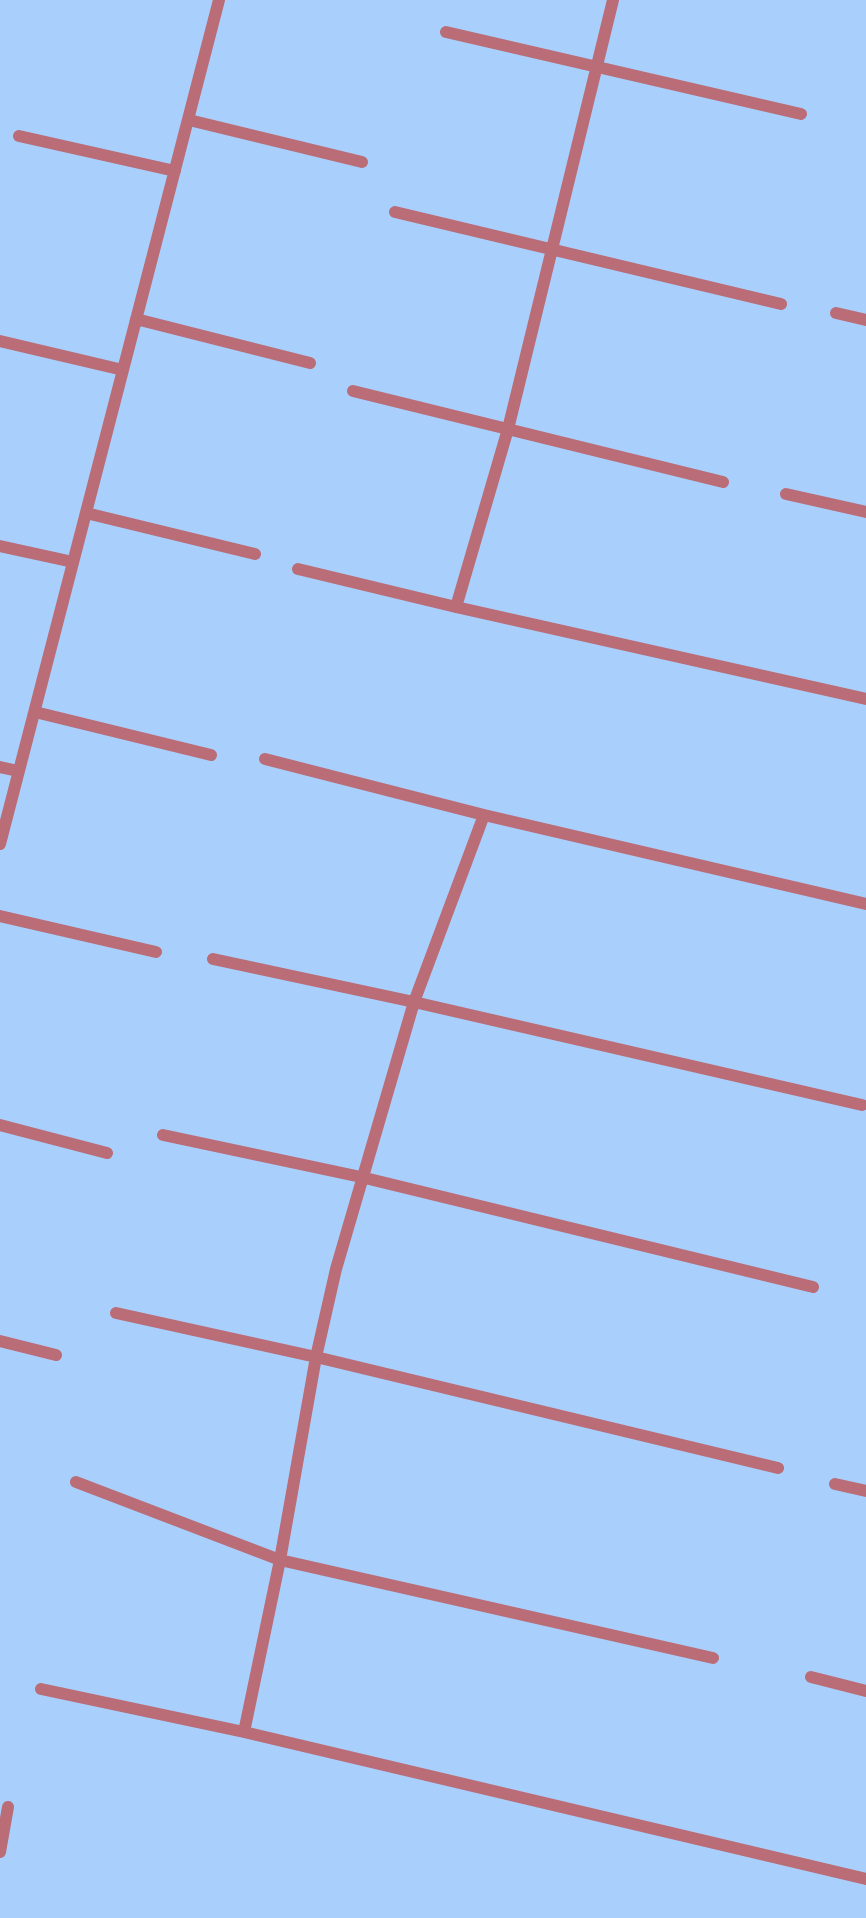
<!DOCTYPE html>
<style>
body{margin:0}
canvas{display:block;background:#a9cffd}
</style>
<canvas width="866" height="1918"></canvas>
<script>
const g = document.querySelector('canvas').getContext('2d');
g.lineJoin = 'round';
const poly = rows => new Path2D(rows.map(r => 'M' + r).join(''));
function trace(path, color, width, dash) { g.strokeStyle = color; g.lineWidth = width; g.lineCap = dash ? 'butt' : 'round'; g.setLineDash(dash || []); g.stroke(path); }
trace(poly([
 [446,32,801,114],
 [189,120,362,162],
 [19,136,175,171],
 [395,212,781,304],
 [836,313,866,320],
 [136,319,310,363],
 [0,341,123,370],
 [353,391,723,482],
 [786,494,866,512],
 [86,513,255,554],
 [0,546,73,562],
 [298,569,456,607,866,699],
 [456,607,508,429,613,0],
 [35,712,211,755],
 [265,759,484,815],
 [0,767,18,771],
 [0,844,219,0],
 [0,916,156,952],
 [213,959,414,1002,862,1105],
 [0,1125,107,1153],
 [163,1135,361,1177,813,1287],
 [116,1313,316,1357,778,1468],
 [0,1341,56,1355],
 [76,1482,280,1560,713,1658],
 [835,1484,866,1491],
 [811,1677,866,1691],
 [41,1689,244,1732,866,1879],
 [244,1732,280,1560,316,1357,336,1269,414,1002,484,815,866,904],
 [0,1852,8,1807]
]), '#ba6d76', 12);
</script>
